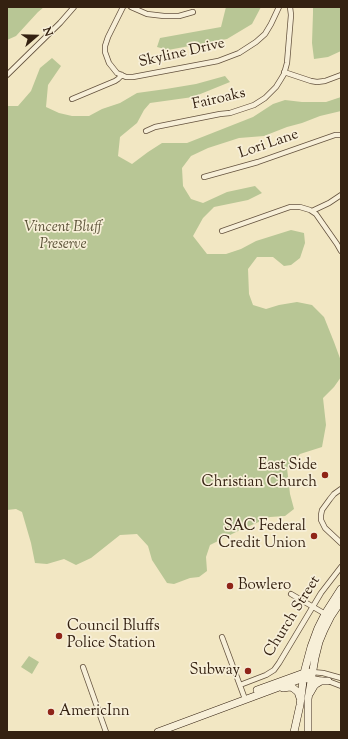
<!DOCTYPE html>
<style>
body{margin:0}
#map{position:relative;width:348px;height:739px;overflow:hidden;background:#f2e7c3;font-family:"Sorts Mill Goudy",serif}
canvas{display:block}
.frame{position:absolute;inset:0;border:8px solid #342111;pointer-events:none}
.north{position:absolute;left:16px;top:16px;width:40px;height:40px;-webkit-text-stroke:3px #f7efd8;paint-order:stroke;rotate:70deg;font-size:11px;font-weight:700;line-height:16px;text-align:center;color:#342111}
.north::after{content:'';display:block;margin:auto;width:14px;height:18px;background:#342111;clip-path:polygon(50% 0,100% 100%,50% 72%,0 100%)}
</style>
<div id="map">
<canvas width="348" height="739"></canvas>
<div class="frame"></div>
<div class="north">N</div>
</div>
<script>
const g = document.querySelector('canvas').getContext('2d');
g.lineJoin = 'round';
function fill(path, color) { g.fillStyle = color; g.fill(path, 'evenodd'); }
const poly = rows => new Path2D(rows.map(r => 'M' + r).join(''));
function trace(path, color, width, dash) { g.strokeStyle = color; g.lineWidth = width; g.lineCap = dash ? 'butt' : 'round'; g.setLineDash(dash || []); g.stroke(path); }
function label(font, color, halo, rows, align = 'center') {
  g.font = font + ' "Sorts Mill Goudy",serif'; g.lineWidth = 3.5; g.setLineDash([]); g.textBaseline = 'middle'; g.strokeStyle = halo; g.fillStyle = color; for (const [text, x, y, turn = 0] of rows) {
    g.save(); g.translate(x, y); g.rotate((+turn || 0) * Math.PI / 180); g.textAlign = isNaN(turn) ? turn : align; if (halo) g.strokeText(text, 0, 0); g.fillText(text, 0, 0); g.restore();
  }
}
fill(poly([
 [7,7,44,7,38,12,16,36,7,40],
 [226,7,261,7,252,24,227,39,168,50,157,47,160,38,221,27],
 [313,7,341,7,341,51,328,57,314,59,312,43,313,13],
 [52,58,61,66,48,85,46,107,59,113,72,116,89,116,102,109,120,103,137,93,166,89,196,84,225,76,230,82,193,97,150,103,144,110,137,123,120,137,118,156,132,164,148,152,162,143,187,143,253,117,273,104,285,100,302,102,326,102,341,97,341,111,320,116,302,123,287,127,264,136,239,138,208,148,191,156,182,168,183,186,191,199,203,203,227,192,255,186,262,193,248,200,214,207,203,218,193,236,207,254,226,254,241,249,256,241,291,230,304,233,305,243,300,258,291,265,284,266,273,257,257,257,248,269,249,294,253,305,266,309,279,305,297,302,312,305,324,317,334,342,341,361,341,377,334,387,323,398,326,425,322,447,300,454,287,468,290,494,294,509,285,516,270,517,238,531,210,545,206,557,207,571,199,577,190,578,174,584,167,583,152,560,148,546,137,534,120,535,91,558,76,565,64,559,47,564,35,563,31,543,22,512,16,509,7,510,7,106,18,106,31,91,40,68],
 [29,656,39,662,32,674,21,667]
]), '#b8c695');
const minor = poly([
 [123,7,108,37,105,46,105,52,109,63,117,73,126,77,133,77,218,61,239,53,256,42,265,34,271,24,279,7],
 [131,7,147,14,164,16,179,16,193,12],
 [284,72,311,81,317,82,325,81,341,75],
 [7,75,60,23,74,7],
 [72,99,115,81,118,79,122,75],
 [146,131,155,127,220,114,230,113,254,105,265,98,276,87,281,79,284,74,287,63,291,15,290,7],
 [204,177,258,162,335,135,341,135],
 [312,211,329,203,341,195],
 [222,231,290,207,300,207,310,210,316,214,337,244,341,251],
 [341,489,334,494,330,499,322,510,321,515,321,520,325,528,341,543],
 [291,594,327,615],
 [222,637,245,699],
 [83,667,106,732],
 [312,672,323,673,341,678],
 [311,678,328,681,341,686],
 [240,685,266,675,274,670,279,663,321,593,341,567]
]);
const secondary = poly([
 [283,688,290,687,293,688,298,692,300,698],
 [257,690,304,673,308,672],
 [310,693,314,686,316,684,321,681,328,681],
 [158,732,298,680,311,678],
 [294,732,300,705,304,673,311,647,318,628,325,614,341,589],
 [308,732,308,699,315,658,319,642,324,630,331,616,341,601]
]);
trace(minor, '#64523e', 6);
trace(secondary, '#342111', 8);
trace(minor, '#f7efd8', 4.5);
trace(secondary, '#f7efd8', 7);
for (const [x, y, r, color] of [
 [325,475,4,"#8f2418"],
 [314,536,4,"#8f2418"],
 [230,586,4,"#8f2418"],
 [59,636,4,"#8f2418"],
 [248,671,4,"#8f2418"],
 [51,712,4,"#8f2418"]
]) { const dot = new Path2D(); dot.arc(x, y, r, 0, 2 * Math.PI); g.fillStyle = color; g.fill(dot); trace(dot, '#f7efd8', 1.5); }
label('15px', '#342111', '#f7efd8', [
 ["Skyline Drive",182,54,-13],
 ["Fairoaks",219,100,-13],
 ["Lori Lane",269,145,-19],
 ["Church Street",293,617,-58]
]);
label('italic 15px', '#5c5339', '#f7efd8', [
 ["Vincent Bluff",63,228],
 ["Preserve",63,245]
]);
label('15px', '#342111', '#f7efd8', [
 ["East Side",317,466],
 ["Christian Church",317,483],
 ["SAC Federal",306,527],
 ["Credit Union",306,544],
 ["Bowlero",238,586,"left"],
 ["Council Bluffs",67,627,"left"],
 ["Police Station",67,644,"left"],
 ["Subway",240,671],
 ["AmericInn",59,712,"left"]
], 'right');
</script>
